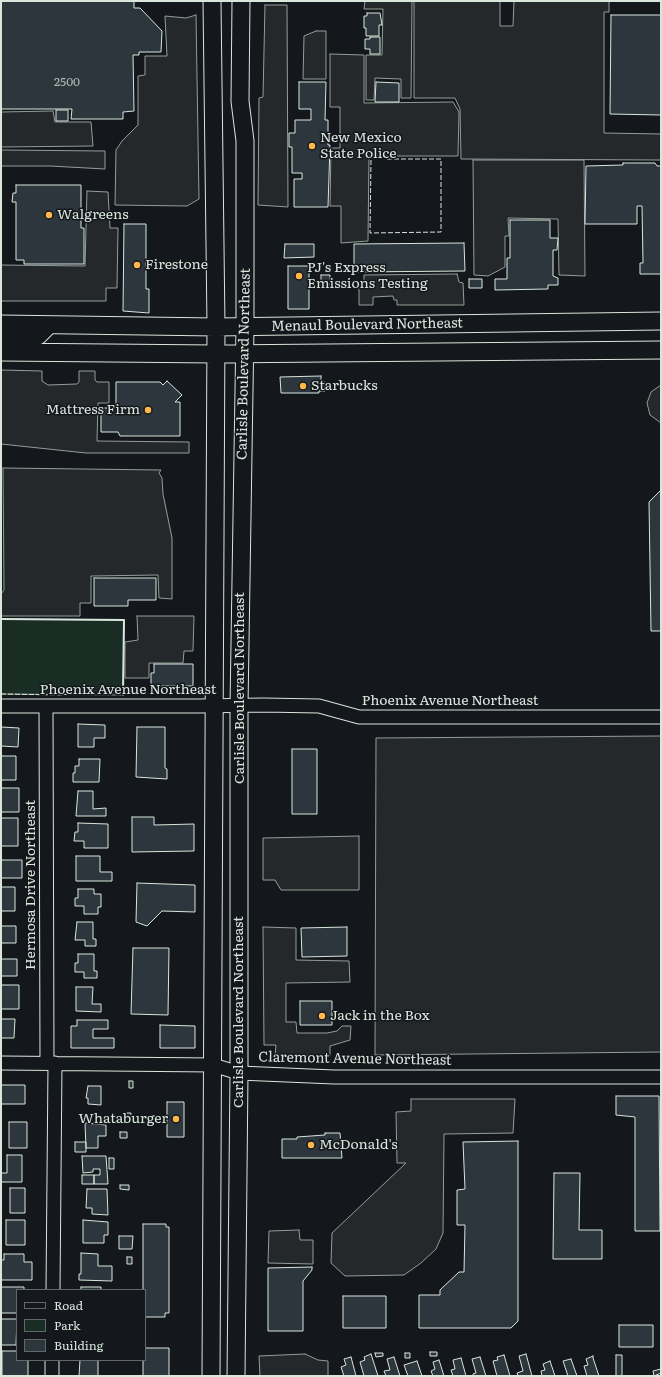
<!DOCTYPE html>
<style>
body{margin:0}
#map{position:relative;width:662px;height:1377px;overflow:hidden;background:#14181c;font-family:Literata,serif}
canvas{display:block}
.frame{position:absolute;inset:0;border:2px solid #d8e6dc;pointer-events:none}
.legend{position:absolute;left:16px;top:1289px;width:130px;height:72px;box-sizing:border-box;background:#14181c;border:1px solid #626a69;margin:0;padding:5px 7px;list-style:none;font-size:12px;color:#d8e6dc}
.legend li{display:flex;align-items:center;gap:8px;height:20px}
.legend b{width:20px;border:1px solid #626a69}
</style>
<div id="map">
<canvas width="662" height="1377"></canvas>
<div class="frame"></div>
<ul class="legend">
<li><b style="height:5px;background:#14181c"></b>Road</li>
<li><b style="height:11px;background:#1a2d24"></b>Park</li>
<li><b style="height:11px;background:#2c363c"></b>Building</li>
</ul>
</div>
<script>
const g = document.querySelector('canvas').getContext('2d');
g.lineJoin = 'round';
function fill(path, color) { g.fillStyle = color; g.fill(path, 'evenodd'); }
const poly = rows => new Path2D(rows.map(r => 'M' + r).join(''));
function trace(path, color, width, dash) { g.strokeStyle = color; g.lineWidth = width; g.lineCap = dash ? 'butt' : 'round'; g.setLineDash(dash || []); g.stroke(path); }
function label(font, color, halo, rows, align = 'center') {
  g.font = font + ' Literata,serif'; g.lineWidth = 3; g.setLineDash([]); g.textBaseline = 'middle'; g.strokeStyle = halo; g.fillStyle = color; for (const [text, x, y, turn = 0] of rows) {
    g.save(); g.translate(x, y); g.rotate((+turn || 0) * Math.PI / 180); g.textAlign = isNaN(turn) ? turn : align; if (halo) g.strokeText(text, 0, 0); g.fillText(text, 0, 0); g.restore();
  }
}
const green = poly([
 [1,619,124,620,123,695,1,694,1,619]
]);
fill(green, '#1a2d24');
trace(green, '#939e99', 1);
const parking = poly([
 [365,1,412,1,411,98,401,98,401,79,375,78,374,100,366,100,366,55,382,55,383,9,364,9,365,1],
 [414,1,500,1,500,26,513,26,514,1,609,1,609,12,604,12,604,133,661,134,661,160,461,159,460,109,455,98,414,98,414,1],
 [265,5,287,5,288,207,258,205,259,98,263,97,265,5],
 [196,15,199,199,187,206,115,205,116,150,122,141,138,125,138,76,145,75,145,56,167,56,165,16,186,18,196,15],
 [316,31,326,31,326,79,303,79,304,36,316,31],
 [330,54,364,55,364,103,453,102,459,112,458,156,369,156,368,241,341,243,341,206,330,206,331,148,340,148,340,107,330,107,330,54],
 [53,111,55,122,91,122,93,146,1,147,1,112,53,111],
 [1,150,105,151,105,169,50,166,1,166,1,150],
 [473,160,584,160,585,276,559,275,558,219,508,218,509,236,505,236,505,267,488,276,474,275,473,160],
 [87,191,108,192,110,228,118,228,117,288,106,288,106,301,1,301,1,265,85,266,87,191],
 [457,274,459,282,463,283,464,305,397,305,397,300,394,300,393,296,373,297,373,305,359,305,359,281,364,281,364,275,457,274],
 [1,370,42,371,42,381,48,385,77,384,79,382,79,371,95,371,95,380,97,382,109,382,109,403,98,403,97,441,189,442,189,453,86,453,1,444,1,370],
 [661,385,661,423,650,415,647,403,651,392,661,385],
 [3,468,161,470,159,473,162,478,163,494,172,538,172,599,159,598,158,575,91,576,91,603,80,603,80,616,1,616,1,594,4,590,3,468],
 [137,616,194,616,193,651,184,651,183,663,149,663,149,678,125,678,125,642,138,640,137,616],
 [661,736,661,1052,375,1055,376,738,661,736],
 [359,836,359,890,281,890,275,880,263,880,263,838,359,836],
 [263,927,296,928,296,960,349,961,350,982,286,983,286,1022,296,1022,297,1033,327,1033,337,1031,342,1026,351,1026,350,1040,330,1046,330,1056,275,1056,276,1045,264,1045,263,927],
 [411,1099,515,1099,513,1133,444,1134,443,1233,436,1249,421,1263,404,1275,345,1276,331,1263,332,1233,406,1163,397,1163,396,1112,411,1111,411,1099],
 [299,1230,300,1240,313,1240,313,1264,268,1263,269,1231,299,1230],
 [305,1354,318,1360,328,1361,328,1376,260,1376,259,1356,305,1354]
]);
fill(parking, '#24282b');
trace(parking, '#939e99', 1);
const building = poly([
 [1,1,134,1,134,8,140,8,162,31,161,52,139,52,139,55,133,55,134,111,123,112,123,119,71,119,72,109,1,109,1,1],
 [367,13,380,13,382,25,379,25,379,36,366,36,366,28,364,28,364,16,367,16,367,13],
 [611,15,661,15,661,115,610,114,611,15],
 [370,37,380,37,380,54,370,54,370,49,365,49,365,39,370,39,370,37],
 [299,82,326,82,325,120,328,120,328,145,330,145,328,207,294,207,294,179,302,179,302,173,292,173,292,147,289,147,289,133,295,133,295,120,311,120,311,109,299,109,299,82],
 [376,82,399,83,399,102,375,102,376,82],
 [56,110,68,110,68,121,56,121,56,110],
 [623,163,655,163,657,166,661,166,661,274,640,274,640,263,643,263,642,206,637,206,637,224,585,224,586,166,623,165,623,163],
 [16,185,81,185,81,228,84,228,84,264,24,264,24,260,16,260,16,202,12,202,13,193,16,193,16,185],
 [510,220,550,220,550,238,558,238,557,250,553,250,553,276,558,278,558,285,548,285,548,289,495,290,495,279,507,279,507,258,510,258,510,220],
 [124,224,146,224,146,289,149,289,149,313,123,311,124,224],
 [464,243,465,271,354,272,354,244,464,243],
 [285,244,314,244,314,257,284,258,285,244],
 [288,266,309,266,309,309,288,309,288,266],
 [321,275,330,275,330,288,321,288,321,275],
 [469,279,482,279,482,288,469,288,469,279],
 [321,376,321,382,325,382,325,391,319,391,319,393,281,393,280,377,321,376],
 [167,381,182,395,175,402,180,402,180,436,120,436,118,432,101,432,101,408,116,408,116,382,160,382,163,385,167,381],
 [661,490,661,631,651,631,649,502,661,490],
 [94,578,156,578,156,600,128,600,128,606,94,606,94,578],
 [154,664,193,664,193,686,151,686,151,673,154,673,154,664],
 [78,724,105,725,105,738,94,738,94,747,78,747,78,724],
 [1,727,19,728,18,747,1,746,1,727],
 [137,727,165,727,165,768,167,769,167,779,136,777,137,727],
 [292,749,317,749,317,814,292,814,292,749],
 [1,756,16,756,16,780,1,780,1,756],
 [79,759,100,759,99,782,73,782,73,773,75,773,75,766,79,766,79,759],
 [1,788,19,788,19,812,1,812,1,788],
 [78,791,93,791,93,809,106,808,106,816,76,816,78,791],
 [132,817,154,817,154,825,194,824,194,851,132,852,132,817],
 [1,818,18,818,18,846,1,846,1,818],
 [78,823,108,824,108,848,84,848,84,841,74,841,75,832,78,832,78,823],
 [76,856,100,856,100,872,112,872,112,881,76,881,76,856],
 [1,860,22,860,22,878,1,878,1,860],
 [137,883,195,885,195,912,162,911,147,926,136,922,137,883],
 [1,887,15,887,15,911,1,911,1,887],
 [78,889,94,889,94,894,101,894,101,907,98,907,98,914,84,914,84,906,75,906,75,898,78,898,78,889],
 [77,922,93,922,93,939,96,939,96,946,85,946,85,940,75,940,77,922],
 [1,926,16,926,16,943,1,943,1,926],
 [347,927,347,956,302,957,301,928,347,927],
 [133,948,169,948,168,1015,131,1014,133,948],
 [78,954,94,954,94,971,97,971,97,978,84,978,84,972,75,972,75,963,78,963,78,954],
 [1,959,17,959,17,976,1,976,1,959],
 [1,985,19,985,19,1009,1,1009,1,985],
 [76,987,93,987,92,1004,101,1004,101,1012,76,1011,76,987],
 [300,1001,332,1001,332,1025,300,1025,300,1001],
 [1,1019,15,1019,14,1038,1,1038,1,1019],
 [77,1020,108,1020,108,1029,93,1029,93,1038,114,1038,114,1048,71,1048,71,1026,77,1026,77,1020],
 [160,1025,195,1026,195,1048,160,1048,160,1025],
 [129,1081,133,1081,133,1088,129,1088,129,1081],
 [1,1085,25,1085,25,1104,1,1104,1,1085],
 [88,1086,101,1086,101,1105,88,1104,88,1098,86,1098,88,1086],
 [616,1096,659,1096,660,1231,635,1231,635,1117,616,1115,616,1096],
 [167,1102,184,1102,184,1137,167,1137,167,1102],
 [125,1113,131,1113,131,1118,125,1118,125,1113],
 [9,1122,27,1122,27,1148,9,1148,9,1122],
 [85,1123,106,1125,106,1136,98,1136,98,1148,86,1148,85,1123],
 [120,1132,127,1132,127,1138,120,1138,120,1132],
 [325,1133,340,1133,342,1158,282,1158,282,1139,297,1139,297,1137,325,1135,325,1133],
 [518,1141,518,1321,511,1328,419,1328,419,1295,440,1295,440,1290,459,1272,464,1272,465,1225,457,1225,457,1190,465,1189,463,1142,518,1141],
 [75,1142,86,1142,86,1152,75,1152,75,1142],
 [7,1155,22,1155,22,1182,1,1182,1,1173,7,1173,7,1155],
 [82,1156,106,1156,108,1184,94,1184,94,1175,100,1175,100,1169,93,1169,93,1172,83,1173,82,1156],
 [109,1158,114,1158,114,1169,109,1169,109,1158],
 [554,1173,580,1173,579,1230,602,1230,602,1259,553,1259,554,1173],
 [82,1175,94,1175,94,1184,82,1184,82,1175],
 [120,1185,129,1185,129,1190,120,1189,120,1185],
 [10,1188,25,1188,25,1213,10,1213,10,1188],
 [87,1189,107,1189,108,1215,92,1214,92,1208,86,1208,87,1189],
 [6,1220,25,1220,25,1245,6,1245,6,1220],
 [83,1220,108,1222,108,1235,104,1235,104,1243,83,1243,83,1220],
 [143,1224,166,1224,166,1227,169,1227,169,1313,165,1313,165,1317,145,1317,145,1290,143,1290,143,1224],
 [119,1236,133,1236,132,1249,119,1249,119,1236],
 [81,1253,98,1254,98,1266,112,1266,112,1281,79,1280,79,1274,81,1274,81,1253],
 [4,1254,24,1254,24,1262,32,1262,32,1280,1,1280,1,1260,4,1260,4,1254],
 [127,1257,132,1257,132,1264,127,1264,127,1257],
 [312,1267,312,1270,303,1281,303,1331,268,1331,268,1268,312,1267],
 [1,1287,24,1287,24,1290,17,1290,17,1313,1,1313,1,1287],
 [81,1287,101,1287,101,1290,81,1290,81,1287],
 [343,1296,386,1296,386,1328,343,1328,343,1296],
 [1,1319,17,1319,16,1345,1,1345,1,1319],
 [619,1325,653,1325,653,1347,619,1347,619,1325],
 [145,1348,169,1348,169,1376,143,1376,143,1360,145,1360,145,1348],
 [2,1351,17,1351,17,1360,28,1360,28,1376,2,1376,2,1351],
 [430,1352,437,1352,437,1356,430,1356,430,1352],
 [375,1353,383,1353,383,1356,376,1357,375,1353],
 [405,1353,410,1353,410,1358,405,1358,405,1353],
 [371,1354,378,1376,364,1376,360,1362,365,1360,364,1357,371,1354],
 [526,1354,532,1376,518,1376,517,1373,523,1371,519,1356,526,1354],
 [504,1355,510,1376,497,1376,493,1361,498,1360,497,1357,504,1355],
 [616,1355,622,1355,622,1376,616,1376,616,1355],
 [593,1356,593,1358,599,1376,587,1376,584,1366,588,1365,586,1359,593,1356],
 [351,1357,356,1376,344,1376,341,1367,346,1365,344,1359,351,1357],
 [394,1357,400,1376,386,1376,384,1371,390,1370,387,1359,394,1357],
 [480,1357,486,1376,473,1376,473,1374,476,1373,472,1359,480,1357],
 [461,1358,466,1376,453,1376,451,1370,455,1369,453,1360,461,1358],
 [571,1359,577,1376,568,1376,563,1361,571,1359],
 [80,1360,98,1360,98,1376,79,1376,80,1360],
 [439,1360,444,1376,433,1376,431,1371,435,1369,433,1362,439,1360],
 [417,1361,422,1376,408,1376,404,1365,417,1361],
 [550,1361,555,1376,542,1376,541,1371,545,1370,543,1364,550,1361],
 [661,1369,661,1373,654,1376,653,1371,661,1369]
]);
fill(building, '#2c363c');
trace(building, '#d8e6dc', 1);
const minor = poly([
 [1,706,199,706,263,705,319,706,359,717,661,717],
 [46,706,47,1063],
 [1,1063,213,1065,239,1073,334,1077,661,1077],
 [53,1290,55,1063],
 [52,1376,52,1360]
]);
const major = poly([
 [1,324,216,327,661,321],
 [1,338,25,338,38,336,49,325],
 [1,352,216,354,661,350],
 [211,1376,216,327,212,1],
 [236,1376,239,1073,239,706,245,327,245,141,240,101,241,1]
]);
trace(minor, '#d8e6dc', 15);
trace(major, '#d8e6dc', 19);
trace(minor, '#14181c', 13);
trace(major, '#14181c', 17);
trace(poly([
 [371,160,370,233,441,232,441,159,386,159],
 [1,694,61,695,86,690]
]), '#d8e6dc', 1, [5, 2]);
trace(poly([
 [1,619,124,620,123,695]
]), '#d8e6dc', 2);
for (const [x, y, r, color] of [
 [312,146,4,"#ffb74d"],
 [49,215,4,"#ffb74d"],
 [137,265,4,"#ffb74d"],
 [299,276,4,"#ffb74d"],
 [303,386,4,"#ffb74d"],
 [148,410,4,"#ffb74d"],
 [322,1016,4,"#ffb74d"],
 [176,1119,4,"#ffb74d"],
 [311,1145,4,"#ffb74d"]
]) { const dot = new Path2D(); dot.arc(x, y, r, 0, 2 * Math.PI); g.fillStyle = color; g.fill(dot); trace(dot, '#14181c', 1.5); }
label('12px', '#adbab4', null, [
 ["2500",67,82]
]);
label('14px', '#d8e6dc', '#14181c', [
 ["New Mexico",320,138],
 ["State Police",320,154],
 ["Walgreens",57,215],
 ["Firestone",145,265],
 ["PJ's Express",307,268],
 ["Emissions Testing",307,284],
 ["Starbucks",311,386],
 ["Mattress Firm",140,410,"right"],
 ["Jack in the Box",330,1016],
 ["Whataburger",168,1119,"right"],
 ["McDonald's",319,1145]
], 'left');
label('14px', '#d8e6dc', '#14181c', [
 ["Menaul Boulevard Northeast",367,325,-1],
 ["Carlisle Boulevard Northeast",244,364,-89],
 ["Carlisle Boulevard Northeast",240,688,-90],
 ["Phoenix Avenue Northeast",128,690],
 ["Phoenix Avenue Northeast",450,701],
 ["Hermosa Drive Northeast",31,885,-90],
 ["Carlisle Boulevard Northeast",239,1012,-90],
 ["Claremont Avenue Northeast",355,1059,1]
]);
</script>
